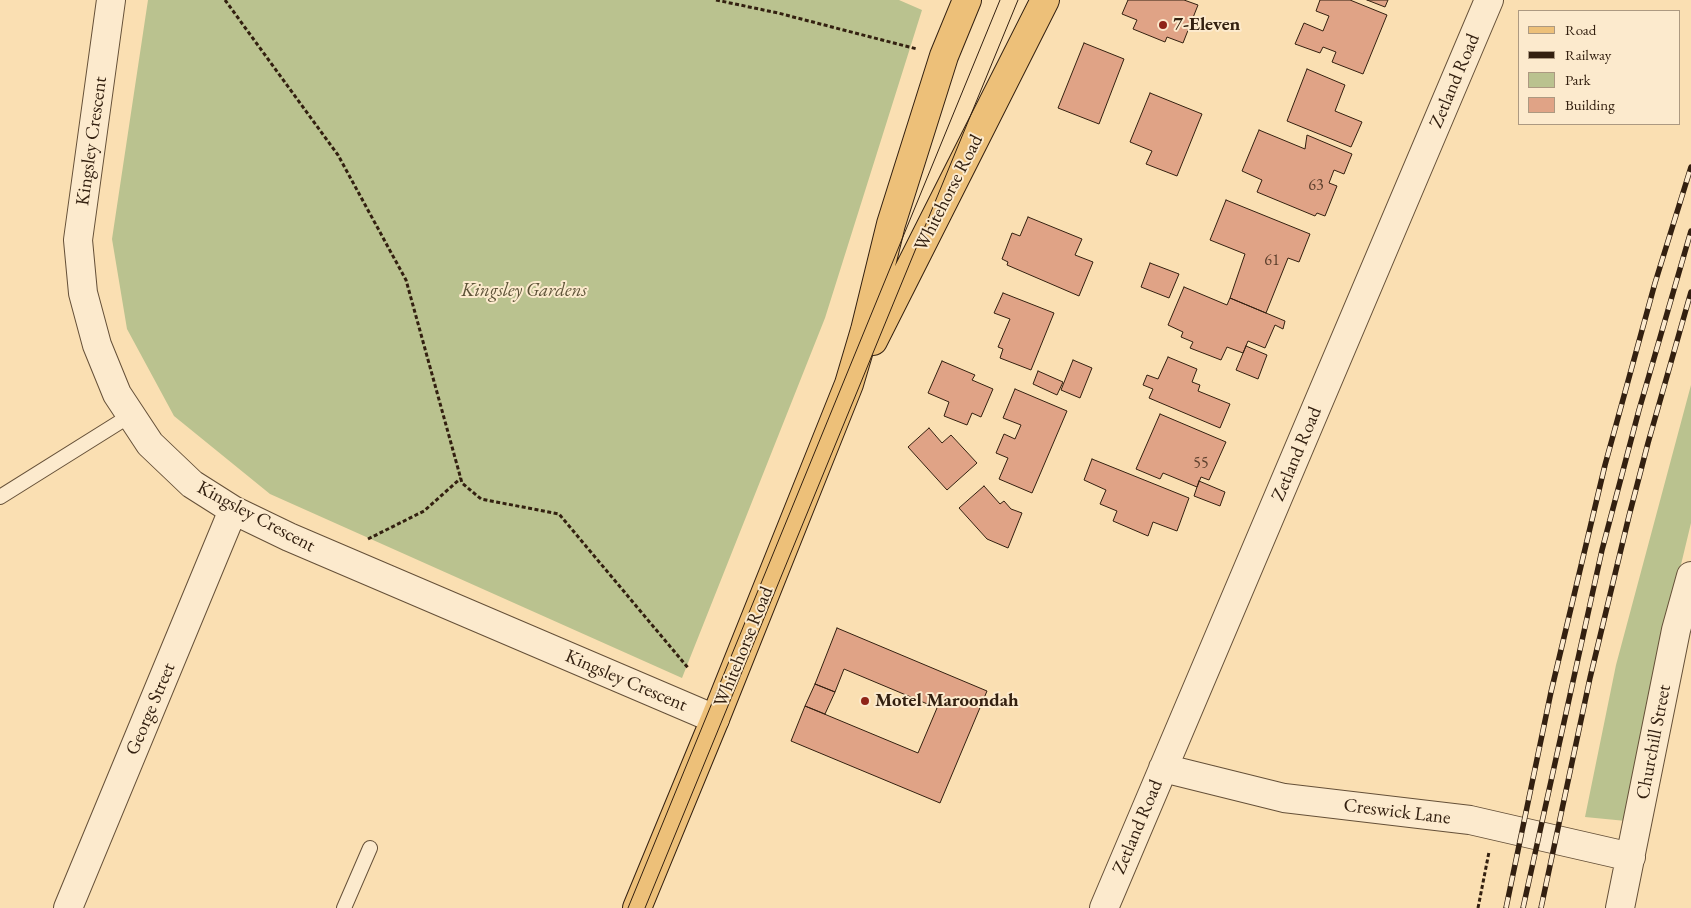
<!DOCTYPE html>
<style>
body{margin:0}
#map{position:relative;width:1691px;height:908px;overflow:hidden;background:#fadfb2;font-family:"EB Garamond",serif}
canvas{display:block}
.legend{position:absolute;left:1518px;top:10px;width:162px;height:115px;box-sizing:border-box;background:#fceacd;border:1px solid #ac9981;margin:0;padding:6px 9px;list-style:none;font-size:15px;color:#332010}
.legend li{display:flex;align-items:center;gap:10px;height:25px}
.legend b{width:25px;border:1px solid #ac9981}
</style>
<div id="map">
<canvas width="1691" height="908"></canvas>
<ul class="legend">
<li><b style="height:6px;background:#edc079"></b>Road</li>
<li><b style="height:6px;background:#332010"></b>Railway</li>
<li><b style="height:14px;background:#bac28f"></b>Park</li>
<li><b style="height:14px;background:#e0a386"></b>Building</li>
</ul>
</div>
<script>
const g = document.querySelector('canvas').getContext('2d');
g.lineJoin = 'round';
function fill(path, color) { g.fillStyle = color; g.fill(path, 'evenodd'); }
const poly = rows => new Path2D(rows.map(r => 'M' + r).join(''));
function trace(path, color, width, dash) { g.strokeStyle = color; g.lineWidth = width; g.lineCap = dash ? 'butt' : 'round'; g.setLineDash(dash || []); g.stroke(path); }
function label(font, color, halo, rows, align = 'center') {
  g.font = font + ' "EB Garamond",serif'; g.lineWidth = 4; g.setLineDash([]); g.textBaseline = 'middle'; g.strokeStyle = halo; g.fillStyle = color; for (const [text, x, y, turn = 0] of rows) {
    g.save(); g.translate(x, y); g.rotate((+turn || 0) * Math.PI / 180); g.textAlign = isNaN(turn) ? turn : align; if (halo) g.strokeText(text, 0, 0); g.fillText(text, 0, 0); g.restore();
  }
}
fill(poly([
 [148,0,899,0,922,10,825,318,682,678,270,494,174,416,127,329,112,239],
 [1691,385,1691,523,1666,627,1626,821,1585,817,1616,665]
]), '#bac28f');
const building = poly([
 [1128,0,1184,0,1198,5,1183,43,1167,37,1165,42,1133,29,1137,20,1122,14,1128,0],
 [1320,0,1350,0,1387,15,1363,74,1332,62,1336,52,1323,47,1320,53,1295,44,1304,23,1323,31,1329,16,1316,11,1320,0],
 [1367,0,1388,0,1385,7,1367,0],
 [1084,43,1124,59,1099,124,1058,108,1084,43],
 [1307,69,1345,85,1335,111,1362,122,1351,147,1287,121,1307,69],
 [1150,93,1202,114,1177,176,1146,164,1152,151,1130,142,1150,93],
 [1259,130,1305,149,1307,135,1352,154,1344,174,1334,170,1329,183,1337,186,1325,216,1317,213,1315,216,1257,192,1262,180,1242,171,1259,130],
 [1226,200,1310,234,1299,262,1288,258,1266,313,1230,298,1245,254,1210,240,1226,200],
 [1028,217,1082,239,1075,255,1093,262,1079,296,1007,265,1008,262,1002,259,1012,233,1020,236,1028,217],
 [1150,263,1179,274,1169,298,1141,287,1150,263],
 [1184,287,1227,305,1230,298,1285,321,1283,329,1275,325,1265,348,1248,341,1243,353,1227,347,1221,360,1190,348,1193,342,1181,337,1183,332,1168,325,1184,287],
 [1003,293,1054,313,1031,370,1000,358,1003,349,998,347,1010,319,994,313,1003,293],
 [1246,346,1267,355,1258,379,1236,370,1246,346],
 [1168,357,1197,369,1192,382,1200,385,1198,391,1230,404,1220,428,1149,398,1153,389,1143,385,1147,375,1158,379,1168,357],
 [1073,360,1092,368,1080,398,1061,390,1073,360],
 [942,361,975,375,972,380,993,389,981,417,972,413,967,425,944,416,949,402,928,393,942,361],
 [1038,371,1063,382,1057,395,1033,384,1038,371],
 [1015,389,1067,411,1032,493,999,479,1008,458,996,453,1004,434,1015,439,1021,425,1003,418,1015,389],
 [1160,414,1226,442,1209,480,1201,477,1197,487,1163,473,1160,479,1136,469,1160,414],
 [929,428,942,443,951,435,977,463,947,490,908,447,929,428],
 [1092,459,1189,498,1177,531,1153,522,1148,536,1113,521,1117,511,1100,504,1106,490,1084,480,1092,459],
 [1199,481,1225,492,1220,506,1194,496,1199,481],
 [984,486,1000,504,1004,501,1011,509,1022,513,1008,548,987,539,959,508,984,486],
 [837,628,987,691,940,803,791,741,805,706,918,753,937,708,844,669,835,692,815,684,837,628],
 [815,684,835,692,825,714,805,706,815,684]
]);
fill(building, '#e0a386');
trace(building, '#332010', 1);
const lane = poly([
 [0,497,131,415],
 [344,908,370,848]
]);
const street = poly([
 [111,0,78,240,83,293,97,345,117,394,150,444,192,484,233,510,289,537,715,719],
 [1163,768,1284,798,1470,820,1631,857],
 [68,908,233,510],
 [1104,908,1489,0],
 [1620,908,1676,630,1691,576]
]);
const primary = poly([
 [873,341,1045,0],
 [637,908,715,719,849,384,865,330,891,224,944,56,967,0]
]);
trace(lane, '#655038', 16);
trace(street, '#655038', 30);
trace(primary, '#332010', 30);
trace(poly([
 [225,0,338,155,406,280,462,483,481,499,559,514,689,669],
 [716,0,778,13,917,49],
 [368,539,424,511,461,478],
 [1478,908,1489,852]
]), '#332010', 3, [4, 2.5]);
trace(lane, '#fceacd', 14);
trace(street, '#fceacd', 28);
trace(primary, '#edc079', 28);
trace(poly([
 [628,908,1000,0],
 [645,908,1018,0]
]), '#332010', 1);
const rail = poly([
 [1506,908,1551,692,1605,465,1655,283,1691,167],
 [1523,908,1602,550,1639,410,1691,231],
 [1541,908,1590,678,1629,516,1648,443,1691,292]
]);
trace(rail, '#332010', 5.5);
trace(rail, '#fceacd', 4, [11]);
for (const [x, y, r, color] of [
 [1163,25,5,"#8f2418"],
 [865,701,5,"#8f2418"]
]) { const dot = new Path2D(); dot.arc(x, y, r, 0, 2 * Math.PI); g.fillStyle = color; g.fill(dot); trace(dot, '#fceacd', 2); }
label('16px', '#5e412e', null, [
 ["63",1316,186],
 ["61",1272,261],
 ["55",1201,464]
]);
label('bold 19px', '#332010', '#fceacd', [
 ["7-Eleven",1173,25],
 ["Motel Maroondah",875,701]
], 'left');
label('19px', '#332010', '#fceacd', [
 ["Zetland Road",1455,81,-67],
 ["Kingsley Crescent",92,141,-82],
 ["Whitehorse Road",949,193,-63],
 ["Zetland Road",1297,454,-67],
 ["Kingsley Crescent",256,517,28],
 ["Whitehorse Road",744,647,-68],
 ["Kingsley Crescent",626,681,23],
 ["George Street",151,709,-67],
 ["Churchill Street",1654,742,-79],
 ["Creswick Lane",1397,812,7],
 ["Zetland Road",1138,827,-67]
]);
label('italic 19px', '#5c5136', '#fceacd', [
 ["Kingsley Gardens",524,291]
]);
</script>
